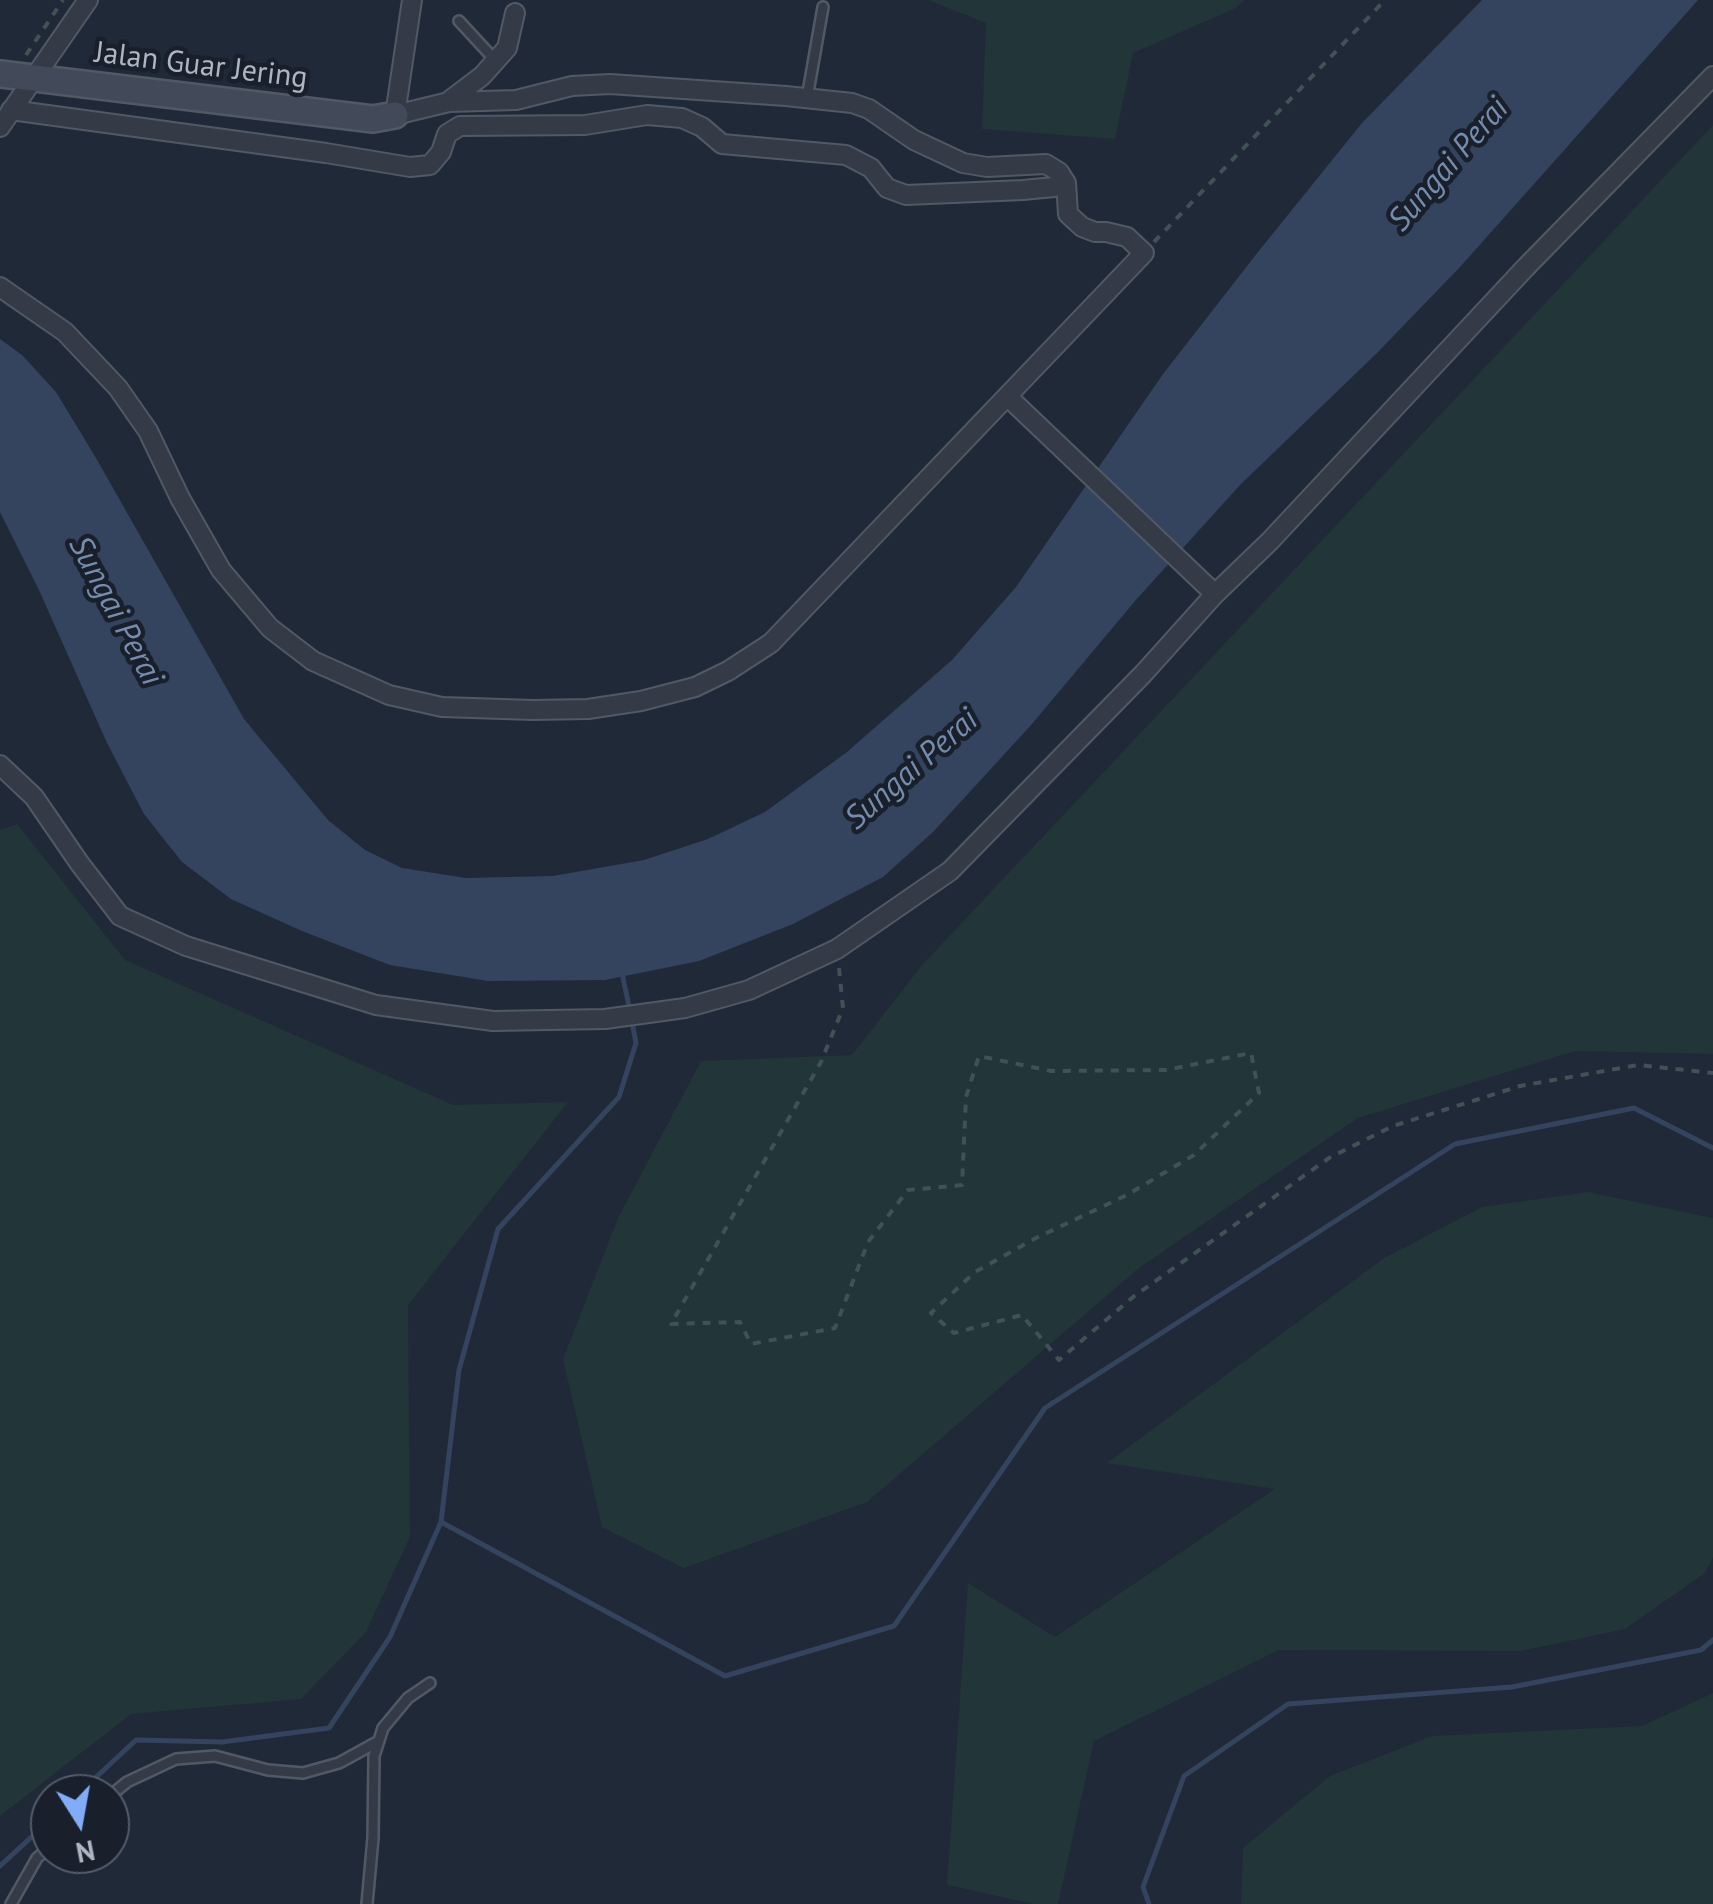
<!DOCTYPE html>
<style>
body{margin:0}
#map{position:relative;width:1713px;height:1904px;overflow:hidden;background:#202937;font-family:"PT Sans",sans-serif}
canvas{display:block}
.north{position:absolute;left:30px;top:1774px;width:100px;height:100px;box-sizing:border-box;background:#19202c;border:2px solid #555c69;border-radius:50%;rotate:169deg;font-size:28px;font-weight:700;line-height:40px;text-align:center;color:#aeb6c4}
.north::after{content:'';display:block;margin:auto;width:35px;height:45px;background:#82acf5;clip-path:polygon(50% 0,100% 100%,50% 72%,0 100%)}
</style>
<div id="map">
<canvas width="1713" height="1904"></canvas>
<div class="north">N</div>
</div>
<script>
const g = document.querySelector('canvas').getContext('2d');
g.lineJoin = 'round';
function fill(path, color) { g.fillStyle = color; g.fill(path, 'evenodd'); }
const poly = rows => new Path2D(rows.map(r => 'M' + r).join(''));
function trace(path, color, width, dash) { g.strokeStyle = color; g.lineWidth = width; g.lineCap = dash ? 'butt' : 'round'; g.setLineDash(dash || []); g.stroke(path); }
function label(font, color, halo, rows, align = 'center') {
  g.font = font + ' "PT Sans",sans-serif'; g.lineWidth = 9; g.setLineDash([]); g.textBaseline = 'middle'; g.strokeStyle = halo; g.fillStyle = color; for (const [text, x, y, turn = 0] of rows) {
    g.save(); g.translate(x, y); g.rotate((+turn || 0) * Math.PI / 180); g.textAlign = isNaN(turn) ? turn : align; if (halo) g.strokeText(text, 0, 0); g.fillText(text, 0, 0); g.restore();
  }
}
fill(poly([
 [928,0,1245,0,1236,8,1133,53,1115,139,982,129,986,23],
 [1713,125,1713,1054,1575,1051,1358,1118,1139,1268,867,1502,684,1568,602,1527,563,1359,618,1218,701,1061,852,1055,922,965],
 [17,824,125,960,453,1105,568,1102,408,1305,410,1537,366,1632,301,1699,131,1714,0,1816,0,830],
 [1588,1192,1713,1218,1713,1557,1705,1573,1625,1629,1521,1651,1279,1650,1094,1741,1058,1904,1034,1904,947,1885,968,1583,1055,1637,1275,1489,1107,1463,1384,1258,1482,1207],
 [1713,1693,1713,1904,1241,1904,1243,1848,1330,1776,1432,1736,1642,1726]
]), '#223538');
fill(poly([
 [1482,0,1698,0,1460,267,1377,353,1240,485,1135,601,1032,724,933,832,883,877,793,924,699,961,605,980,488,981,390,965,302,931,231,899,182,862,144,814,107,743,39,590,0,512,0,339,22,355,56,392,96,458,244,719,328,820,365,850,402,868,466,878,553,876,644,860,708,839,765,812,847,752,952,660,1016,587,1163,374,1258,252,1362,123]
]), '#34445e');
trace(poly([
 [622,973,630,1011],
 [441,1522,459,1370,498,1229,619,1097,636,1043,632,1022],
 [78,1794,136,1740,222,1742,329,1728,390,1637,441,1522,725,1676,894,1626,1045,1408,1455,1144,1634,1108,1713,1148],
 [0,1866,50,1820],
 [1149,1904,1143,1887,1184,1776,1288,1704,1512,1687,1701,1650,1713,1640]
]), '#34445e', 5);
const lane = poly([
 [459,21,495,60],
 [807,98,823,7],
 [110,1796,127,1782,176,1759,215,1756,268,1770,303,1773,339,1763,379,1741],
 [11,1904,37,1858,50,1847],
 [367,1904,373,1838,374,1756,383,1728,408,1698,430,1683]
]);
const street = poly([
 [449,101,482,76,507,48,515,13],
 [11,110,326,153,410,167,430,165,441,152,447,134,460,126,585,125,647,115,682,118,702,127,722,144,846,155,871,168,887,188,906,195,1023,190,1054,187,1066,183],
 [0,127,88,0],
 [0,287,65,332,118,388,148,431,180,498,221,570,270,628,313,661,389,695,442,707,533,710,588,709,641,701,695,687,728,671,771,643,1144,253,1127,237,1106,232,1095,232,1082,227,1068,214,1066,183,1059,172,1046,164,987,167,963,163,914,140,869,109,852,103,786,96,610,84,572,86,516,100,449,102,395,115,412,0],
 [1008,397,1215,594],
 [0,765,34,797,80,864,120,916,186,946,376,1005,493,1021,605,1019,685,1008,749,990,837,949,950,871,1143,674,1215,594,1270,541,1526,267,1713,76]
]);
const secondary = poly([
 [0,74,373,119,395,115]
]);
trace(lane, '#515965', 14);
trace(street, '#515965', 22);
trace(secondary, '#515965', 30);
trace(poly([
 [26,55,63,0],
 [1154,242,1385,0],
 [839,968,843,1008,821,1062,671,1324,740,1322,751,1344,835,1328,868,1242,908,1190,962,1185,966,1097,979,1056,1051,1071,1166,1070,1251,1053,1259,1093,1194,1155,1127,1195,1036,1238,975,1272,931,1313,954,1333,1022,1315,1059,1360,1133,1297,1329,1158,1393,1126,1520,1086,1638,1065,1713,1073]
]), '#405255', 4, [8, 8]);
trace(lane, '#343b47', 9);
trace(street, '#343b47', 18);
trace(secondary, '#424a5a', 25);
label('30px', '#aeb6c4', '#19202c', [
 ["Jalan Guar Jering",201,66,7]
]);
label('italic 32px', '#768cac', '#19202c', [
 ["Sungai Perai",1449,165,-49],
 ["Sungai Perai",115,611,62],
 ["Sungai Perai",912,770,-41]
]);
</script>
